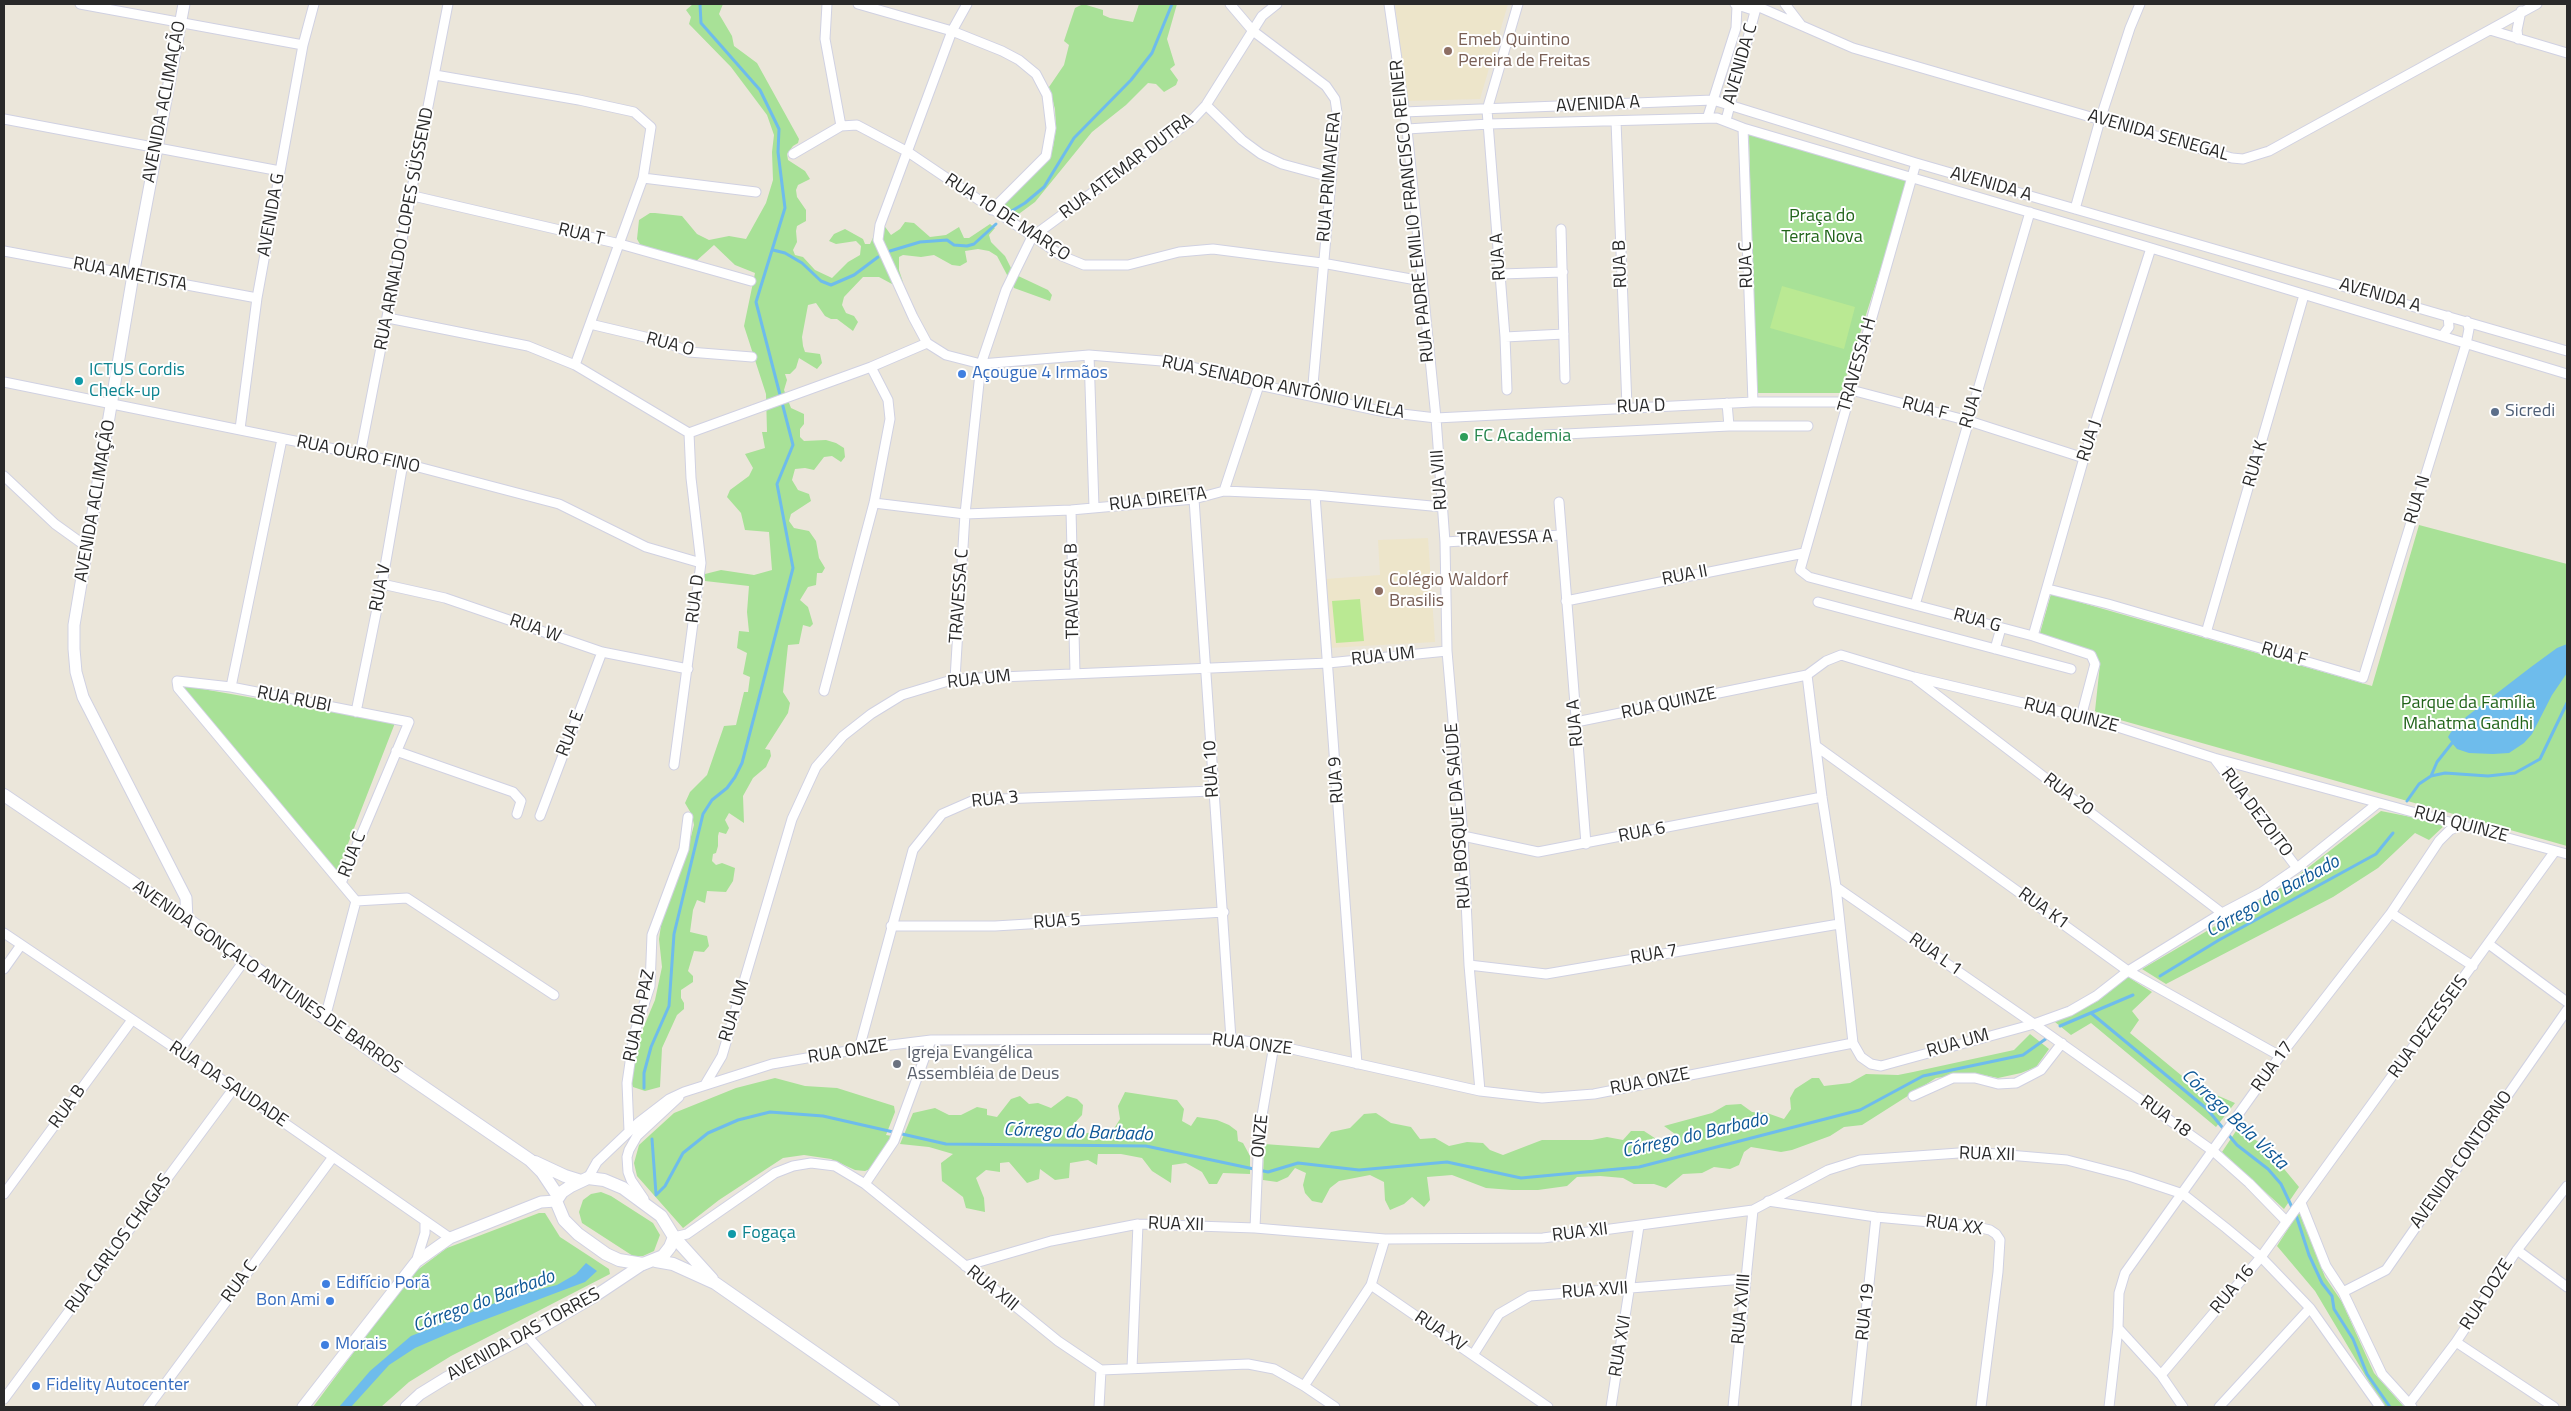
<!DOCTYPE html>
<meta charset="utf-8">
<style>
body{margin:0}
#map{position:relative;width:2571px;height:1411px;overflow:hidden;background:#ebe6da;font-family:"Titillium Web",sans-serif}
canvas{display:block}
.frame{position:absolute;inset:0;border:5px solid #292929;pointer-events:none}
</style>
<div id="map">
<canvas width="2571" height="1411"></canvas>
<div class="frame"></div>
</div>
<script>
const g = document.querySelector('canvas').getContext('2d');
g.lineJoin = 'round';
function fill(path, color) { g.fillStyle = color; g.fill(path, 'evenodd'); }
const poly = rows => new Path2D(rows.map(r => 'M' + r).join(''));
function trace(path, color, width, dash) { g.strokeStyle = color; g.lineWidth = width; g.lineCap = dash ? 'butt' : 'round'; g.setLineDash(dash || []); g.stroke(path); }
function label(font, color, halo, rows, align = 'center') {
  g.font = font + ' "Titillium Web",sans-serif'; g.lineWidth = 4; g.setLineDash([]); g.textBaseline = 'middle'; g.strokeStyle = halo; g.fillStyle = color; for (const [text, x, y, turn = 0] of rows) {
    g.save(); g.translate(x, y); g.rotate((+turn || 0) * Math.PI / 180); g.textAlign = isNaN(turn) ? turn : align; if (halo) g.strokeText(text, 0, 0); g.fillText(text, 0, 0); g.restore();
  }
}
fill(poly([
 [1395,4,1508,4,1480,99,1407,101],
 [1428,538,1435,642,1328,648,1325,579,1380,575,1378,540]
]), '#ede5ca');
fill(poly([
 [693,4,723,4,719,14,732,36,734,46,757,63,799,139,798,143,793,146,787,154,788,160,805,171,810,179,798,185,796,190,797,197,806,210,806,221,797,226,796,231,797,242,793,250,795,255,803,257,815,270,832,278,848,262,860,255,861,246,856,241,836,244,829,241,834,234,845,229,863,239,865,244,870,244,879,225,883,224,891,235,900,229,905,222,914,223,930,237,946,235,959,227,964,238,969,238,990,224,995,228,989,235,991,242,1005,256,1014,274,1048,290,1052,295,1050,301,1014,288,997,256,989,251,978,249,965,251,967,262,960,266,952,265,934,255,921,257,903,255,899,257,899,270,903,282,892,284,879,277,863,277,844,297,842,305,846,313,854,316,858,322,853,331,837,319,831,319,825,316,816,303,808,305,802,337,803,346,805,352,820,354,822,363,817,369,799,358,796,368,790,374,785,374,787,380,784,390,791,408,804,414,804,424,800,429,800,437,804,441,826,440,836,443,844,448,845,457,841,462,832,456,824,457,814,470,805,468,795,469,792,480,798,490,809,494,811,501,791,514,789,521,794,528,809,531,816,541,819,558,825,568,822,573,817,573,816,585,808,587,800,600,808,607,813,624,810,627,803,625,799,644,788,645,783,692,790,703,788,713,765,749,770,750,771,756,766,767,753,778,743,796,744,823,729,813,725,820,729,828,726,834,719,832,718,836,718,846,716,853,713,854,712,861,716,865,722,863,735,868,733,881,726,892,707,891,705,903,697,900,693,910,690,932,707,936,709,946,704,952,694,951,688,971,693,976,693,982,681,990,681,998,684,1003,684,1009,677,1015,662,1048,660,1087,645,1091,633,1087,630,1080,642,1031,655,1000,662,967,659,939,663,912,685,859,694,825,692,815,685,803,690,792,707,775,724,726,736,725,744,692,748,692,750,677,743,674,747,653,737,648,739,631,749,632,747,612,749,586,705,581,705,574,721,570,754,575,772,570,769,532,745,530,741,513,727,497,730,490,749,476,753,468,745,454,765,448,762,432,767,432,766,394,744,326,755,273,735,265,714,245,694,263,642,248,637,239,639,220,650,213,655,213,682,216,697,234,709,240,729,236,746,239,766,203,773,180,772,152,774,135,767,115,731,67,689,24,691,17,686,10],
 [1083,4,1103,10,1103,15,1110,18,1133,22,1139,4,1177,4,1167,39,1175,65,1170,69,1178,80,1176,85,1164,92,1156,84,1148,83,1126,105,1092,132,1035,202,1012,219,1000,208,1048,161,1053,147,1056,129,1055,109,1049,87,1064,65,1069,45,1064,41,1075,8],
 [1749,134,1909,180,1841,393,1755,393],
 [2419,525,2567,564,2567,846,2099,714,2095,711,2100,664,2095,652,2040,633,2051,594,2372,686],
 [180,685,395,723,337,872],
 [2381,811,2446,824,2429,840,2415,833,2378,868,2333,897,2166,984,2142,969,2287,884],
 [2128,977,2152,992,2132,1011,2139,1020,2130,1033,2193,1085,2235,1103,2216,1127,2091,1023,2071,1035,2055,1022,2098,1001],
 [2030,1034,2049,1049,2036,1067,2021,1073,1998,1078,1974,1073,1936,1078,1862,1125,1844,1127,1830,1136,1792,1150,1781,1152,1751,1147,1744,1152,1739,1165,1730,1169,1714,1167,1702,1173,1683,1174,1666,1188,1654,1184,1634,1184,1623,1178,1600,1176,1577,1177,1567,1186,1538,1190,1512,1190,1486,1188,1452,1175,1427,1177,1430,1200,1424,1207,1412,1197,1404,1204,1390,1210,1385,1200,1384,1182,1370,1175,1339,1181,1330,1188,1322,1203,1312,1201,1305,1193,1303,1185,1306,1173,1295,1168,1288,1177,1277,1182,1263,1180,1264,1144,1319,1148,1331,1132,1350,1128,1364,1114,1376,1113,1391,1123,1411,1127,1420,1139,1435,1138,1449,1146,1467,1142,1483,1143,1490,1150,1503,1155,1542,1140,1592,1140,1607,1137,1623,1140,1631,1131,1644,1131,1673,1150,1678,1144,1675,1134,1664,1126,1712,1113,1726,1105,1741,1104,1752,1112,1767,1113,1784,1119,1791,1109,1790,1098,1795,1089,1812,1078,1819,1078,1824,1086,1850,1083,1866,1074,1898,1075,1913,1072,2014,1050],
 [775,1078,805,1086,837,1088,894,1106,895,1112,886,1135,892,1136,870,1169,865,1171,855,1170,831,1159,804,1155,783,1158,719,1200,683,1228,637,1176,634,1163,639,1145,674,1113,736,1088],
 [1125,1092,1177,1100,1184,1109,1182,1121,1191,1126,1197,1117,1217,1120,1229,1125,1237,1131,1238,1141,1243,1143,1250,1156,1250,1174,1223,1173,1217,1184,1209,1184,1202,1172,1186,1163,1172,1165,1171,1183,1152,1171,1142,1158,1121,1154,1098,1154,1097,1165,1088,1160,1070,1163,1069,1178,1055,1180,1040,1169,1039,1179,1027,1183,1009,1162,1000,1163,1000,1172,986,1170,976,1178,984,1198,985,1212,966,1208,963,1197,942,1181,941,1163,953,1154,929,1147,900,1144,913,1113,935,1108,949,1115,961,1115,977,1107,987,1109,987,1115,997,1117,1011,1099,1020,1096,1029,1104,1038,1103,1051,1108,1067,1096,1077,1099,1083,1105,1082,1115,1072,1126,1076,1136,1087,1133,1112,1132,1120,1119,1118,1106],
 [2238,1128,2266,1147,2299,1187,2284,1209,2222,1152],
 [601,1192,611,1196,653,1223,660,1235,654,1251,643,1256,633,1256,582,1223,579,1212,583,1200,591,1194],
 [2299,1212,2325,1277,2342,1302,2374,1373,2404,1407,2384,1407,2315,1291,2277,1246],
 [539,1213,545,1213,560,1237,609,1269,610,1274,451,1356,409,1382,381,1407,313,1407,412,1274,447,1248]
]), '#a8e197');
fill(poly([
 [1782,286,1855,307,1844,349,1770,328],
 [1360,599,1364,641,1336,643,1332,601]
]), '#bae993');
fill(poly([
 [2567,644,2567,673,2552,695,2532,734,2524,743,2509,753,2493,754,2469,753,2457,749,2452,743,2448,737,2451,732,2466,717,2531,667,2557,648],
 [586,1263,597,1271,585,1282,452,1332,415,1348,389,1365,351,1407,339,1407,370,1371,411,1336,513,1296,557,1285,576,1274]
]), '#6ebcec');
trace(poly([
 [1010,212,1025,203,1044,187,1074,138,1131,80,1152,53,1172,4],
 [773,250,785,253,802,263,821,281,831,285,854,275,878,257],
 [890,251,920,242,947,240,954,245,967,246,974,244,996,224],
 [2431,776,2437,762,2452,743],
 [2407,801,2419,784,2431,776,2445,773,2488,776,2515,773,2540,759,2567,703],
 [2160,976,2219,940,2376,854,2393,833],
 [2091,1013,2207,1109,2237,1145,2268,1169,2281,1184,2297,1218,2309,1255,2322,1283,2332,1296,2334,1309,2353,1339,2367,1374,2390,1407],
 [2060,1026,2133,995],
 [644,1088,644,1073,651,1047,669,1006,674,934,703,814,712,800,727,788,735,777,742,763,793,568,777,484,793,445,756,302,785,208,778,152,779,129,760,90,701,23,700,4],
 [652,1139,656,1194],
 [656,1195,665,1186,683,1153,708,1133,738,1120,770,1112,823,1116,946,1144,1146,1146,1268,1172,1298,1163,1359,1170,1447,1162,1521,1178,1639,1167,1860,1110,1923,1076,2023,1055,2047,1038]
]), '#6ebcec', 3);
const minor = poly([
 [80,4,303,45],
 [827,4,825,39,841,126],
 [858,4,952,31,1002,51,1019,60,1036,74,1047,95,1051,128,1046,156,992,210],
 [967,4,952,31,880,225,878,240,913,317,927,343,946,355,981,364,1089,355,1174,362,1259,385,1385,412,1436,418,1753,402,1847,402],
 [1230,4,1253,31,1326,86,1335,99,1337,112,1312,396],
 [1389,4,1407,129,1436,418,1445,542,1447,651,1463,836,1469,965,1480,1091],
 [1735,4,1750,9,1761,5],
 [1785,4,1801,25],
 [1759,7,1853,48,2232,158,2243,159,2269,151,2537,4],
 [2490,30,2567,53],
 [2518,39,2517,30,2521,11],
 [435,75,579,100,634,112,651,127,643,178,575,365],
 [1206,105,1242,140,1261,154,1282,164,1330,177],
 [1403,112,1713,100,1916,163,2567,351],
 [1708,116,1736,28,1737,6],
 [4,119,280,171],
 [1726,120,1756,8],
 [1616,121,1627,407],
 [1743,128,1753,402],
 [1407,129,1489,124,1717,118,1743,128,2151,248,2567,374],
 [793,154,841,126,857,125,908,152,1062,256,1084,265,1128,265,1179,252,1213,249,1322,263,1422,281],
 [1916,163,1800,570,1809,577,2033,636,2091,655,2095,664,2081,717],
 [643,178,756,192],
 [409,195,620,244,751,281],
 [2075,209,2100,120,2130,28,2140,4],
 [1561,229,1565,379],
 [4,251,257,298],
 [1501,274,1563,272],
 [388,318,528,346,575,365,689,433,871,367,927,343],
 [590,324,666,342,689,352,752,357],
 [2443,335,2449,327,2448,316],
 [1505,337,1564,334],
 [1089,355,1094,507],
 [4,382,403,463,559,504,646,547,701,563],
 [1507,390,1505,337,1487,110,1518,4],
 [1851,390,1969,421,2084,458],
 [1727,403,1729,426],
 [240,429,257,298,303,45,314,4],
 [1545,435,1729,426,1808,426],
 [360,455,448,4],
 [4,476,55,524,87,547],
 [1224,491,1259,385],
 [1315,495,1357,1064],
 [1194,499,1231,1039],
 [1559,502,1586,844],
 [874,503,965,514,1071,510,1194,499,1224,491,1315,495,1442,507],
 [1071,510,1075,673],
 [1445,542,1561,535],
 [382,584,445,598,602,652,688,669],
 [2048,589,2108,604,2363,678,2466,344,2469,329,2467,321],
 [1566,601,1804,553],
 [1818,602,2071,669],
 [1915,605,2030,212],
 [2206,633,2304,295],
 [2033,636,2084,458,2151,248],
 [1995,649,2001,628],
 [1807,675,1822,797,1836,887,1853,1043,1861,1057,1871,1064,1881,1066,2034,1024,2070,1011,2096,996,2128,971,2222,913,2262,892,2297,868,2378,803],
 [955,679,965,514,981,364,1006,290,1032,237,1193,119,1206,105,1262,16,1277,4],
 [1916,679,2222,913],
 [231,687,282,439],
 [824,691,874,503,890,419,888,400,871,367],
 [356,712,382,584,403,463],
 [1576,722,1807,675,1826,661,1841,655,1914,677,2099,721,2214,758,2567,854],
 [1816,746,2128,971,2280,1056],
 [396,751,513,792,521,801,517,814],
 [2214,758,2297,868],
 [674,765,701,563,691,478,689,433],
 [540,816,602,652],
 [1463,836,1538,852,1822,797],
 [1836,887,2034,1024,2213,1151,2249,1183,2286,1221],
 [356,901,407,898,554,995],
 [2391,913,2473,966],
 [891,926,995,926,1224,912],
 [4,933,234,1088,450,1238],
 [2490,945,2567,1002],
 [1469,965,1546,974,1839,924],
 [4,969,21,945],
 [325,1018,356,901,178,688,177,681,231,687,409,722,341,883],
 [859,1049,913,850,942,814,974,800,1213,791],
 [179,1051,244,961],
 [706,1083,722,1056,792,819,816,767,843,736,871,714,902,695,955,679,1328,663,1447,651],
 [1913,1096,1953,1078,1975,1078,1998,1084,2016,1083,2041,1070,2062,1043],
 [629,1131,627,1083,634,1035,650,986,652,935,684,849,688,817],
 [588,1178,597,1162,639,1122,669,1099,684,1092,772,1064,859,1049,931,1040,1231,1039,1274,1045,1480,1091,1542,1098,1594,1094,1853,1043],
 [865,1184,894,1141,931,1040],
 [4,1194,132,1020],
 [644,1199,631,1180,628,1172,627,1157,629,1150,637,1136,679,1097],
 [1768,1201,1876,1217,1973,1226,1990,1230,1996,1234,2000,1240,1998,1272,1981,1407],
 [2301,1203,2326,1266,2343,1292,2382,1374,2412,1407],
 [1255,1228,1259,1133,1274,1045],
 [674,1237,687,1234,775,1173,793,1166,811,1163,835,1166,865,1184,1058,1341,1101,1370,1248,1364,1274,1369,1304,1386,1335,1407],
 [1385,1239,1371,1285,1548,1407],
 [2517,1250,2567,1287],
 [416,1262,425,1233,425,1221],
 [965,1266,1051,1241,1138,1224,1255,1228,1385,1239,1543,1238,1753,1210,1828,1170,1860,1160,1973,1152,2067,1160,2129,1176,2183,1194,2226,1228,2261,1257,2310,1308,2380,1407],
 [2343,1292,2386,1270,2567,1010],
 [2118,1328,2161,1375,2183,1407],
 [527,1336,591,1407],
 [2456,1342,2554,1407],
 [1473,1355,1499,1314,1530,1296,1744,1279],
 [1132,1368,1138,1224],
 [2161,1375,2261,1257,2555,851],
 [1304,1386,1371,1285],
 [4,1399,234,1088],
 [2409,1404,2456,1342,2517,1250,2567,1186],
 [148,1407,333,1157],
 [1099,1407,1101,1370],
 [1611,1407,1639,1226],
 [1733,1407,1753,1210],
 [1856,1407,1876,1217],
 [2109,1407,2118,1328,2119,1293,2125,1273,2280,1056,2391,913,2439,841,2450,830,2462,825],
 [2219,1407,2310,1308]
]);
const tertiary = poly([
 [184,4,133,275,74,625,74,649,76,672,83,697,186,898,187,919],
 [303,1407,416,1262,450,1238,541,1202,556,1201],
 [406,1407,420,1394,446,1378,527,1336,592,1298,643,1264]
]);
const secondary = poly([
 [4,795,187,919,374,1053,530,1160,542,1172,558,1196],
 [535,1162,565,1176,581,1181],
 [588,1178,604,1180,623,1188,661,1216,674,1237,670,1247,663,1256,643,1264,619,1260,606,1254,578,1234,564,1220,556,1201,562,1192,571,1186,588,1178],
 [674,1237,712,1279],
 [656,1261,673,1264,715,1283,893,1407]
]);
trace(minor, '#d0d1e2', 11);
trace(tertiary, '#d0d1e2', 13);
trace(secondary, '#d0d1e2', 14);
trace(minor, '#fff', 9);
trace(tertiary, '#fff', 11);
trace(secondary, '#fff', 12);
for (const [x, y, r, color] of [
 [1448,51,5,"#8d6e63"],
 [962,374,5,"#3f7fe0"],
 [79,381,5,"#0f9aa8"],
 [2495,412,5,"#5c6f8a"],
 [1464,437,5,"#2e9e5b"],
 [1379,591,5,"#8d6e63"],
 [897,1064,5,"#6b7280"],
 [732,1234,5,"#0f9aa8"],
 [326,1284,5,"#3f7fe0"],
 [330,1301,5,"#3f7fe0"],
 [325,1345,5,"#3f7fe0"],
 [36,1386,5,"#3f7fe0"]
]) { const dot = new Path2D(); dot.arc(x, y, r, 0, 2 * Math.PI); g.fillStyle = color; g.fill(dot); trace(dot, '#fff', 2); }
label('18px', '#785e54', '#fff', [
 ["Emeb Quintino",1458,41],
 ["Pereira de Freitas",1458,62],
 ["Colégio Waldorf",1389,581],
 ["Brasilis",1389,602]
], 'left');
label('18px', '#292929', '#fff', [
 ["AVENIDA C",1741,64,-74],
 ["AVENIDA ACLIMAÇÃO",165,102,-79],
 ["AVENIDA A",1598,105,-3],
 ["AVENIDA SENEGAL",2158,136,16],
 ["RUA ATEMAR DUTRA",1127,167,-37],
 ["RUA PRIMAVERA",1330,177,-85],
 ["AVENIDA A",1991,185,16],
 ["RUA PADRE EMILIO FRANCISCO REINER",1413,211,-96],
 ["AVENIDA G",272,215,-80],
 ["RUA 10 DE MARÇO",1007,218,33],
 ["RUA ARNALDO LOPES SÜSSEND",405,229,-79],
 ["RUA T",581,235,13],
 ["RUA A",1499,257,-94],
 ["RUA B",1621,264,-92],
 ["RUA C",1747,265,-92],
 ["RUA AMETISTA",130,275,11],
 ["AVENIDA A",2380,296,16],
 ["RUA O",670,345,15],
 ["TRAVESSA H",1858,365,-74],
 ["RUA SENADOR ANTÔNIO VILELA",1283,388,12],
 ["RUA D",1641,407,-2],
 ["RUA I",1972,408,-74],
 ["RUA F",1925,409,15],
 ["RUA J",2090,441,-72],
 ["RUA OURO FINO",358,455,12],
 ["RUA K",2256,464,-74],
 ["RUA VIII",1440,480,-94],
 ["RUA DIREITA",1158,500,-7],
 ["RUA N",2418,500,-73],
 ["AVENIDA ACLIMAÇÃO",96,501,-80],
 ["TRAVESSA A",1505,539,-2],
 ["RUA II",1685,576,-11],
 ["RUA V",381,588,-79],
 ["TRAVESSA B",1073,591,-91],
 ["TRAVESSA C",960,596,-86],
 ["RUA D",696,599,-83],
 ["RUA G",1977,621,15],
 ["RUA W",535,629,19],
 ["RUA F",2284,655,16],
 ["RUA UM",1383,657,-6],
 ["RUA UM",979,680,-6],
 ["RUA RUBI",294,700,11],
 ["RUA QUINZE",1669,704,-12],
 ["RUA QUINZE",2071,716,14],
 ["RUA A",1576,723,-95],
 ["RUA E",571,734,-69],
 ["RUA 10",1212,769,-93],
 ["RUA 9",1337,780,-94],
 ["RUA 20",2068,795,37],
 ["RUA 3",995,800,-6],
 ["RUA DEZOITO",2256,813,53],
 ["RUA BOSQUE DA SAÚDE",1459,816,-94],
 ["RUA QUINZE",2461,825,15],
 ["RUA 6",1642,833,-11],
 ["RUA C",353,855,-69],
 ["RUA K1",2043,909,36],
 ["RUA 5",1057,922,-4],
 ["RUA 7",1654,955,-10],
 ["RUA L 1",1935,955,35],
 ["AVENIDA GONÇALO ANTUNES DE BARROS",267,978,35],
 ["RUA UM",735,1011,-73],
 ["RUA DA PAZ",640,1016,-78],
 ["RUA DEZESSEIS",2429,1027,-54],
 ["RUA UM",1958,1044,-16],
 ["RUA ONZE",1252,1045,7],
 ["RUA ONZE",848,1052,-9],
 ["RUA 17",2273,1067,-54],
 ["RUA ONZE",1650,1082,-11],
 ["RUA DA SAUDADE",228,1085,34],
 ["RUA B",68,1107,-54],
 ["RUA 18",2165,1117,36],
 ["ONZE",1261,1136,-84],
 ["RUA XII",1987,1155,2],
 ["AVENIDA CONTORNO",2462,1160,-55],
 ["RUA XII",1176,1225,2],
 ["RUA XX",1954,1226,8],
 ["RUA XII",1580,1233,-7],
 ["RUA CARLOS CHAGAS",119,1244,-54],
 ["RUA C",240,1282,-54],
 ["RUA XIII",992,1289,39],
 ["RUA 16",2233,1290,-50],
 ["RUA XVII",1595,1291,-4],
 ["RUA DOZE",2487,1295,-57],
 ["RUA XVIII",1742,1309,-85],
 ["RUA 19",1866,1312,-84],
 ["RUA XV",1440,1332,34],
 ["AVENIDA DAS TORRES",524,1335,-29],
 ["RUA XVI",1621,1346,-81]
]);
label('18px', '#21641a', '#fff', [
 ["Praça do",1822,217],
 ["Terra Nova",1822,238],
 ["Parque da Família",2468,704],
 ["Mahatma Gandhi",2468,725]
]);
label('18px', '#0d838f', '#fff', [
 ["ICTUS Cordis",89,371],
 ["Check-up",89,392],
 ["Fogaça",742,1234]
], 'left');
label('18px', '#366cbe', '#fff', [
 ["Açougue 4 Irmãos",972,374],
 ["Edifício Porã",336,1284],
 ["Bon Ami",320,1301,"right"],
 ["Morais",335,1345],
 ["Fidelity Autocenter",46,1386]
], 'left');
label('18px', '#4e5e75', '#fff', [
 ["Sicredi",2505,412]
], 'left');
label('18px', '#27864d', '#fff', [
 ["FC Academia",1474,437]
], 'left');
label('18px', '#5b616d', '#fff', [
 ["Igreja Evangélica",907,1054],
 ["Assembléia de Deus",907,1075]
], 'left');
label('italic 19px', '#0f5897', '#fff', [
 ["Córrego do Barbado",2273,897,-29],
 ["Córrego Bela Vista",2234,1120,43],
 ["Córrego do Barbado",1078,1133,2],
 ["Córrego do Barbado",1695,1136,-13],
 ["Córrego do Barbado",484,1302,-20]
]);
</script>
